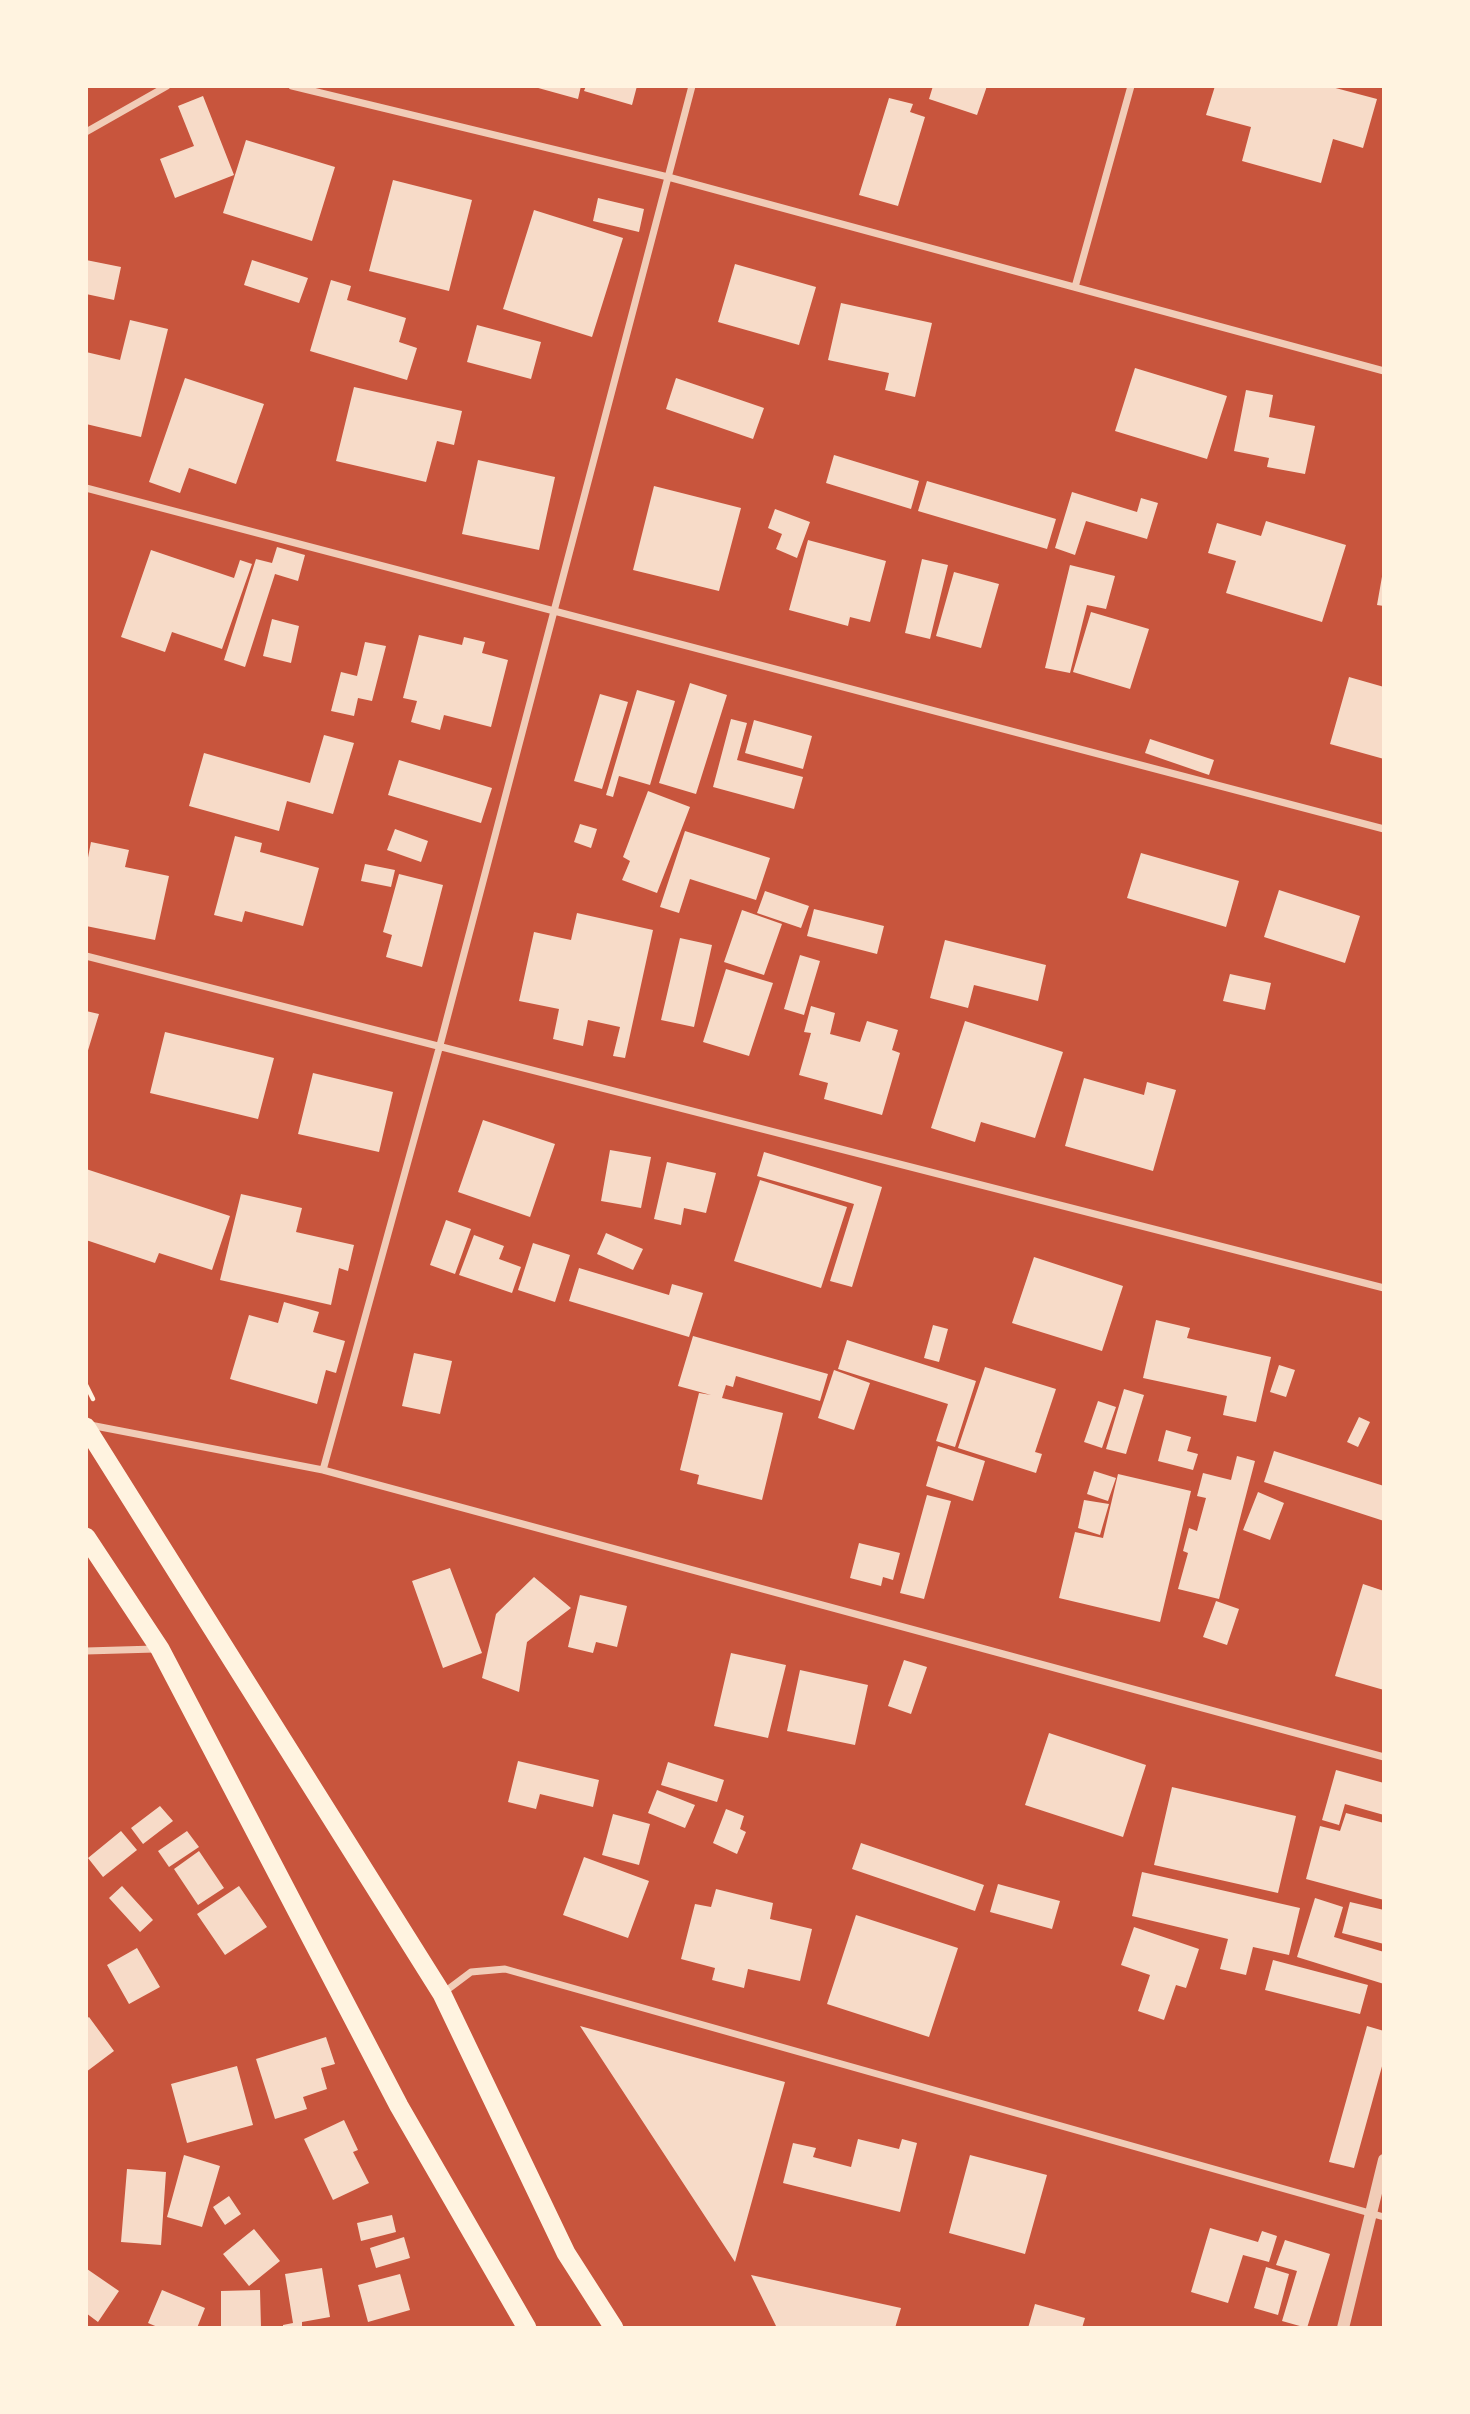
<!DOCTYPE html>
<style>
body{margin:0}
#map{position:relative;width:1470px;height:2414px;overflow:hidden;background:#c8553d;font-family:Lato,sans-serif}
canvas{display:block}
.frame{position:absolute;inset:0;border:88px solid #fff3e0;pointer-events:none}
</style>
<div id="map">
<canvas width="1470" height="2414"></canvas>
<div class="frame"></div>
</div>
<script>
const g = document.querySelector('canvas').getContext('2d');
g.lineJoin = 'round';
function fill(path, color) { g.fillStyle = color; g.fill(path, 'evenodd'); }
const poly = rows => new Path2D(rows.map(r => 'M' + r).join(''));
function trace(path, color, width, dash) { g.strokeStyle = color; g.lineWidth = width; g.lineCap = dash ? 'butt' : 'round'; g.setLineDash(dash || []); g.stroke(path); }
fill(poly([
 [531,86,581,86,578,99],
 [586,86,637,86,632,105,584,91],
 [933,86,987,86,977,115,929,99],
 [1215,86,1328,86,1377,99,1363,148,1333,139,1321,183,1242,161,1251,127,1206,115],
 [203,96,234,175,175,198,160,159,194,146,178,106],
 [889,98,913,104,910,112,925,117,898,206,859,195],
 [246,140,335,167,312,241,223,213],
 [393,180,472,200,449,291,369,271],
 [598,198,644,209,639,232,593,221],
 [534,210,623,238,592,337,503,309],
 [86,260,121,267,114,300,86,294],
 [252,260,308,278,299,303,244,285],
 [735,264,816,287,799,345,718,322],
 [331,280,351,286,347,300,406,318,399,342,417,348,407,380,310,351],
 [841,303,932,323,915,397,885,390,889,373,828,360],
 [130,320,168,329,141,437,86,424,86,352,120,360],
 [477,325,541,342,531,379,467,362],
 [1135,368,1227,396,1207,459,1115,431],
 [185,378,264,404,236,484,189,468,180,493,149,482],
 [676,378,764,408,753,439,666,409],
 [354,387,462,411,454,445,437,441,426,482,336,461],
 [1246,390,1273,395,1269,417,1315,426,1305,474,1267,467,1269,458,1234,451],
 [834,455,919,481,911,509,826,483],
 [478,460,555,477,539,550,462,534],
 [927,481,1056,519,1047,549,918,511],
 [654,486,741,508,719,591,633,570],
 [1072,492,1137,512,1141,498,1158,503,1147,539,1086,521,1075,555,1055,548],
 [775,509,810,522,797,558,776,549,782,534,768,528],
 [1266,521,1346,545,1322,622,1226,593,1236,561,1208,553,1217,523,1261,536],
 [808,540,886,561,870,622,850,617,848,626,789,610],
 [277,547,305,555,298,581,275,574,245,667,224,660,256,559,272,563],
 [151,550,234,578,240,560,252,564,222,649,172,632,165,652,121,637],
 [922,559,948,565,930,639,905,633],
 [1070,565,1115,576,1106,609,1087,605,1070,673,1045,668],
 [1383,571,1384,571,1384,606,1377,605],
 [954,572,999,584,981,648,936,636],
 [1091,612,1149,629,1130,689,1073,672],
 [272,619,299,626,291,663,263,656],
 [419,635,462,645,464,637,485,642,482,653,508,660,491,727,444,715,440,730,411,722,417,701,403,698],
 [365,642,386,646,372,701,358,698,354,716,331,711,341,672,357,676],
 [1349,677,1384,687,1384,759,1330,744],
 [690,683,727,695,696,794,659,783],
 [637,690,675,701,650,785,619,776,613,797,606,795],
 [600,694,628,702,602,789,574,781],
 [731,719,747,723,737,760,803,777,794,809,713,787],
 [754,720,812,736,803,769,745,753],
 [324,735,354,743,333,814,287,801,279,831,189,806,204,753,310,783],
 [1150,739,1214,760,1209,775,1145,753],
 [399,760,492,788,481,823,388,795],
 [648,791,690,807,657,893,622,880,630,861,623,857],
 [580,824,597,829,591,848,574,842],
 [395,829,428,841,421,862,387,850],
 [685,831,770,858,756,900,690,879,679,913,660,907],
 [235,836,262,843,260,852,319,868,303,926,245,911,242,922,214,915],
 [91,842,129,850,125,867,169,876,155,940,86,926,86,868],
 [1141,853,1239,881,1226,927,1127,898],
 [365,864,395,870,391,887,361,881],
 [399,874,443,885,422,967,386,957,392,935,383,932],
 [1279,890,1360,916,1345,963,1264,937],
 [765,891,809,906,801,928,757,913],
 [814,909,884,926,877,954,807,936],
 [742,910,782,924,764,975,724,962],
 [577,913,653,930,625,1058,613,1056,620,1027,588,1020,583,1046,553,1039,559,1009,519,1001,534,932,571,940],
 [680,938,712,945,694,1027,661,1020],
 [945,940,1046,965,1038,1001,974,985,968,1008,930,998],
 [800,955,820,961,804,1015,784,1009],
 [726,969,773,983,749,1056,703,1042],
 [1230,974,1271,983,1265,1010,1223,1001],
 [811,1006,835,1013,830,1034,860,1042,867,1021,898,1030,892,1050,900,1053,882,1115,824,1099,828,1083,799,1075,811,1033,804,1032],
 [86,1011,99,1014,86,1057],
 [965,1021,1063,1052,1035,1138,981,1122,975,1142,931,1128],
 [165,1032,274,1058,258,1119,150,1093],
 [313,1073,393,1092,379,1152,298,1134],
 [1084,1078,1144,1095,1147,1082,1176,1090,1153,1171,1065,1146],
 [483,1120,555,1144,530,1217,458,1192],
 [610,1150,651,1157,641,1208,601,1201],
 [764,1152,882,1187,852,1287,830,1281,854,1204,757,1176],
 [667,1162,716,1173,706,1213,684,1208,681,1225,654,1219],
 [86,1169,230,1216,212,1270,159,1253,155,1263,86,1240],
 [760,1180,847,1207,821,1288,734,1261],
 [241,1194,302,1208,296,1232,354,1245,348,1271,339,1268,331,1305,220,1280],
 [446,1220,471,1229,455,1274,430,1265],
 [606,1233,643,1249,633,1270,597,1254],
 [474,1235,504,1246,499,1259,521,1267,512,1293,459,1275],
 [533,1243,570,1255,555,1302,518,1290],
 [1034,1257,1123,1286,1102,1351,1012,1323],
 [579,1268,669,1295,672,1284,703,1293,689,1337,569,1301],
 [284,1302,319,1312,313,1332,345,1341,336,1373,326,1370,317,1404,230,1379,249,1315,278,1323],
 [1156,1320,1190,1328,1187,1338,1271,1357,1256,1422,1223,1415,1227,1396,1143,1378],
 [933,1325,948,1329,939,1362,924,1358],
 [693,1336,828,1374,820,1401,736,1376,733,1387,726,1385,722,1398,783,1413,762,1500,697,1484,699,1475,680,1470,699,1393,711,1395,678,1386],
 [847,1340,976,1381,955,1447,936,1441,948,1404,838,1369],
 [414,1353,452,1361,440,1414,402,1406],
 [1279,1365,1295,1370,1286,1397,1270,1392],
 [985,1367,1056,1389,1035,1452,1042,1454,1036,1473,958,1448],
 [834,1370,870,1383,854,1430,818,1418],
 [1124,1389,1144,1395,1126,1454,1106,1449],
 [1098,1401,1116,1407,1102,1448,1084,1442],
 [1359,1417,1370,1422,1358,1447,1347,1442],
 [1166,1430,1191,1437,1187,1451,1198,1454,1193,1470,1158,1461],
 [938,1446,985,1461,973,1501,926,1486],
 [1274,1451,1384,1486,1384,1521,1264,1482],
 [1237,1456,1255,1461,1219,1599,1178,1589,1188,1553,1183,1551,1189,1528,1197,1531,1206,1498,1197,1496,1203,1473,1231,1480],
 [1094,1471,1116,1478,1108,1501,1087,1494],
 [1118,1474,1191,1491,1160,1622,1059,1598,1075,1532,1103,1538],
 [1258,1492,1284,1503,1270,1540,1243,1530],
 [927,1495,951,1501,924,1599,900,1593],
 [1084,1500,1109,1504,1100,1535,1078,1528],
 [859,1543,900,1553,893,1580,883,1577,881,1586,850,1578],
 [450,1568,482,1653,443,1668,412,1581],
 [534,1577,571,1608,527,1642,519,1692,482,1678,496,1614],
 [1363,1584,1384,1591,1384,1690,1335,1676],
 [580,1595,627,1606,617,1647,596,1642,593,1653,568,1647],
 [1216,1601,1239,1609,1227,1645,1203,1637],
 [731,1653,786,1665,768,1738,714,1726],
 [904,1660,927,1667,911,1714,888,1706],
 [800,1670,868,1685,855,1745,787,1731],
 [1049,1733,1146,1765,1123,1837,1025,1805],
 [518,1761,599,1780,593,1807,540,1794,536,1809,508,1802],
 [668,1762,724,1780,717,1802,661,1785],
 [1336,1770,1384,1783,1384,1815,1345,1804,1339,1825,1322,1820],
 [1172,1787,1296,1816,1278,1893,1154,1865],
 [657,1790,695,1805,685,1828,648,1813],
 [160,1806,173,1821,143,1844,131,1828],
 [726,1809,744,1816,740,1829,746,1832,737,1854,713,1843],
 [1346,1813,1384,1823,1382,1840,1384,1841,1384,1900,1306,1879,1320,1826,1340,1831],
 [613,1814,650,1824,639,1865,602,1855],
 [121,1831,137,1850,103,1877,88,1858],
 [187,1831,199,1847,169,1867,158,1851],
 [861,1843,984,1885,975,1911,852,1869],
 [199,1851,224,1888,198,1905,174,1869],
 [584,1857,649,1881,628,1938,563,1915],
 [1142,1872,1300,1908,1289,1955,1253,1947,1246,1975,1220,1969,1228,1939,1132,1916],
 [998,1884,1060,1901,1052,1929,990,1912],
 [122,1886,153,1920,140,1932,109,1898],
 [239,1886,267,1927,225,1955,197,1914],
 [716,1889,773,1903,770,1919,812,1929,800,1981,748,1969,744,1988,712,1980,715,1968,681,1959,695,1904,711,1907],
 [1315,1898,1343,1907,1334,1937,1384,1952,1384,1984,1297,1957],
 [1350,1902,1384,1910,1384,1944,1342,1933],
 [856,1915,958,1948,929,2037,827,2004],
 [1134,1927,1199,1949,1186,1988,1176,1985,1164,2020,1138,2011,1150,1975,1121,1965],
 [137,1948,160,1987,129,2004,107,1965],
 [1273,1960,1368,1985,1360,2014,1265,1990],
 [89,2017,114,2051,86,2072,86,2019],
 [580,2026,785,2082,735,2262],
 [1367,2026,1384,2031,1384,2059,1354,2168,1329,2162],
 [326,2037,335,2064,321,2068,327,2089,303,2097,307,2109,275,2119,256,2059],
 [237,2066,253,2125,187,2143,171,2084],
 [344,2120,358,2150,353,2152,369,2183,333,2200,304,2139],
 [858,2139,899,2149,902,2139,917,2143,900,2212,783,2183,793,2143,816,2148,813,2157,851,2167],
 [184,2155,220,2166,202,2227,167,2217],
 [970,2155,1047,2175,1025,2254,949,2233],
 [127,2169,166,2172,161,2245,121,2242],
 [229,2196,241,2214,225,2225,213,2207],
 [392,2215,396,2232,361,2241,357,2223],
 [1210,2228,1258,2242,1262,2231,1277,2236,1269,2262,1243,2255,1228,2303,1191,2292],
 [254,2229,280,2261,249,2286,223,2254],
 [404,2237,410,2258,376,2268,370,2248],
 [1285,2240,1330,2254,1307,2328,1282,2321,1297,2271,1276,2265],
 [1266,2267,1289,2274,1278,2315,1254,2308],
 [322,2268,330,2317,302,2322,302,2328,283,2328,283,2325,293,2323,285,2274],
 [87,2269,119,2291,98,2322,86,2313],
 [400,2274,410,2310,368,2322,358,2285],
 [751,2275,901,2308,895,2328,777,2328],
 [162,2290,205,2308,197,2328,160,2328,148,2323],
 [260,2290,261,2328,221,2328,221,2291],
 [1035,2304,1085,2318,1082,2328,1028,2328]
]), '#f7dbc8');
trace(poly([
 [86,1385,93,1399]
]), '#fff3e0', 4.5);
trace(poly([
 [292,86,668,177,1384,371],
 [86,132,167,86],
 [1075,287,1131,86],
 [86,488,1384,829],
 [86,956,1384,1288],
 [90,1425,323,1470,1384,1757],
 [323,1470,440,1045,692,86],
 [86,1651,155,1649],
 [443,1993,471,1972,505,1969,1384,2217]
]), '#f1ccb7', 7);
trace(poly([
 [1343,2328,1384,2160]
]), '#f1ccb7', 12);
trace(poly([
 [86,1427,442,1994,566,2253,614,2328],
 [86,1537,160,1649,399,2106,527,2328]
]), '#fff3e0', 19);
</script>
